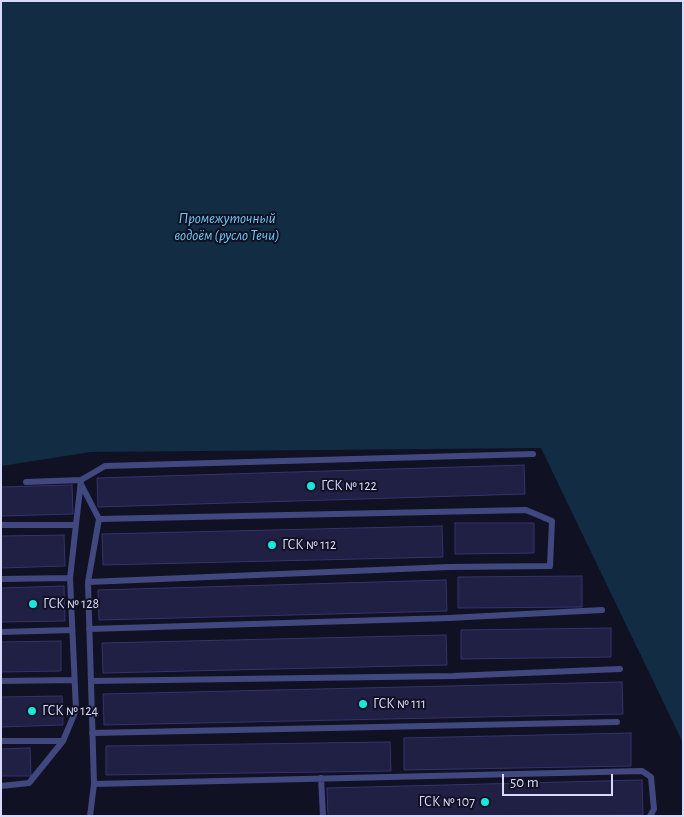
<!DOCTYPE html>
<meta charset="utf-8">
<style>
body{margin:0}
#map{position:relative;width:684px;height:817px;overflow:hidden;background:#111124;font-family:"Alegreya Sans",sans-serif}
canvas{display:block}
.frame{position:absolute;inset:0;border:2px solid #d8dafb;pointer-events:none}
.scale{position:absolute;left:502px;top:774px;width:111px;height:22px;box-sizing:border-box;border:2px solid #d8dafb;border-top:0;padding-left:6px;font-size:15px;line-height:18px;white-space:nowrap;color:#d8dafb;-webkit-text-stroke:4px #111124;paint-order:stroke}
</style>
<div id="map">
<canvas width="684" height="817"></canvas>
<div class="frame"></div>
<div class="scale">50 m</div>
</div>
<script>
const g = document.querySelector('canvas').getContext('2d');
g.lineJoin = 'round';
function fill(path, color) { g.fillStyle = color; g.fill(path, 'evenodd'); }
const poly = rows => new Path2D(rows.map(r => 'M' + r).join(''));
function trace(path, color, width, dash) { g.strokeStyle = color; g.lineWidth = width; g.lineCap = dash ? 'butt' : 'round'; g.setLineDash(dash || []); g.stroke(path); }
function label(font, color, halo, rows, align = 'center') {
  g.font = font + ' "Alegreya Sans",sans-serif'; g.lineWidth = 4; g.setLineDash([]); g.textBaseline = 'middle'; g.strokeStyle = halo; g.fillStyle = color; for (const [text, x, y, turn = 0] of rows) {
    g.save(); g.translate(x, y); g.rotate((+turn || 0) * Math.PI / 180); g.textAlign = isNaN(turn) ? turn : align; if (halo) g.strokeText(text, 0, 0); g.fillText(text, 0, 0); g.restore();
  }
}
fill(poly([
 [1,1,683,1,683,743,541,448,91,452,1,466]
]), '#112c43');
const building = poly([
 [524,465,525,494,98,507,97,478,524,465],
 [72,485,73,514,1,516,1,487,72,485],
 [455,523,534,523,534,553,455,554,455,523],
 [442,526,443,557,103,565,102,534,442,526],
 [64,535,65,566,1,568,1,536,64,535],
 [582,576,582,607,458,608,458,577,582,576],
 [446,580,447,611,99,620,98,590,446,580],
 [64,586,65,621,1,622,1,588,64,586],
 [611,628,611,657,461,659,461,630,611,628],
 [446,635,447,665,103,673,102,643,446,635],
 [61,641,61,671,1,672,1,642,61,641],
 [622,682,623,714,104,725,103,694,622,682],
 [62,696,63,725,1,727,1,697,62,696],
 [631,733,631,766,404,770,404,738,631,733],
 [390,742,391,771,106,775,106,746,390,742],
 [30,748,31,776,1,776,1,749,30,748],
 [642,780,643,815,328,816,327,788,642,780]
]);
fill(building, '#201f44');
trace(building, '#35336d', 1);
trace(poly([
 [81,480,105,466,533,454],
 [82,486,99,519,88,582,94,784,90,816],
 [1,525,76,525],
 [1,579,70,578],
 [88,582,449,567,550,566,552,521,526,510,99,519],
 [89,629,449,618,602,610],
 [1,632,72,630],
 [1,681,74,680],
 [91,681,453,676,620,669],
 [92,733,617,722],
 [1,741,63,741],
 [321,778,323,816],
 [94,784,642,771,651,777,654,809,650,816],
 [1,786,29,783,63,741,76,710,70,578,81,480,26,482]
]), '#41487f', 6);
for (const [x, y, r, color] of [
 [311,486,5,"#16e9dc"],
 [272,545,5,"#16e9dc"],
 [33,604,5,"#16e9dc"],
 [363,704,5,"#16e9dc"],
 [32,711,5,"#16e9dc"],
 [485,802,5,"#16e9dc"]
]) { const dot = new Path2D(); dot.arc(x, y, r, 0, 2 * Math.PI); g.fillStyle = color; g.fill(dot); trace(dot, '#111124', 2); }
label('14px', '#d8dafb', '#111124', [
 ["ГСК № 122",321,486],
 ["ГСК № 112",282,545],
 ["ГСК № 128",43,604],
 ["ГСК № 111",373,704],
 ["ГСК № 124",42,711],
 ["ГСК № 107",475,802,"right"]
], 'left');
label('italic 15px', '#70cbf2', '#111124', [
 ["Промежуточный",227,218],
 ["водоём (русло Течи)",227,235]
]);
</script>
